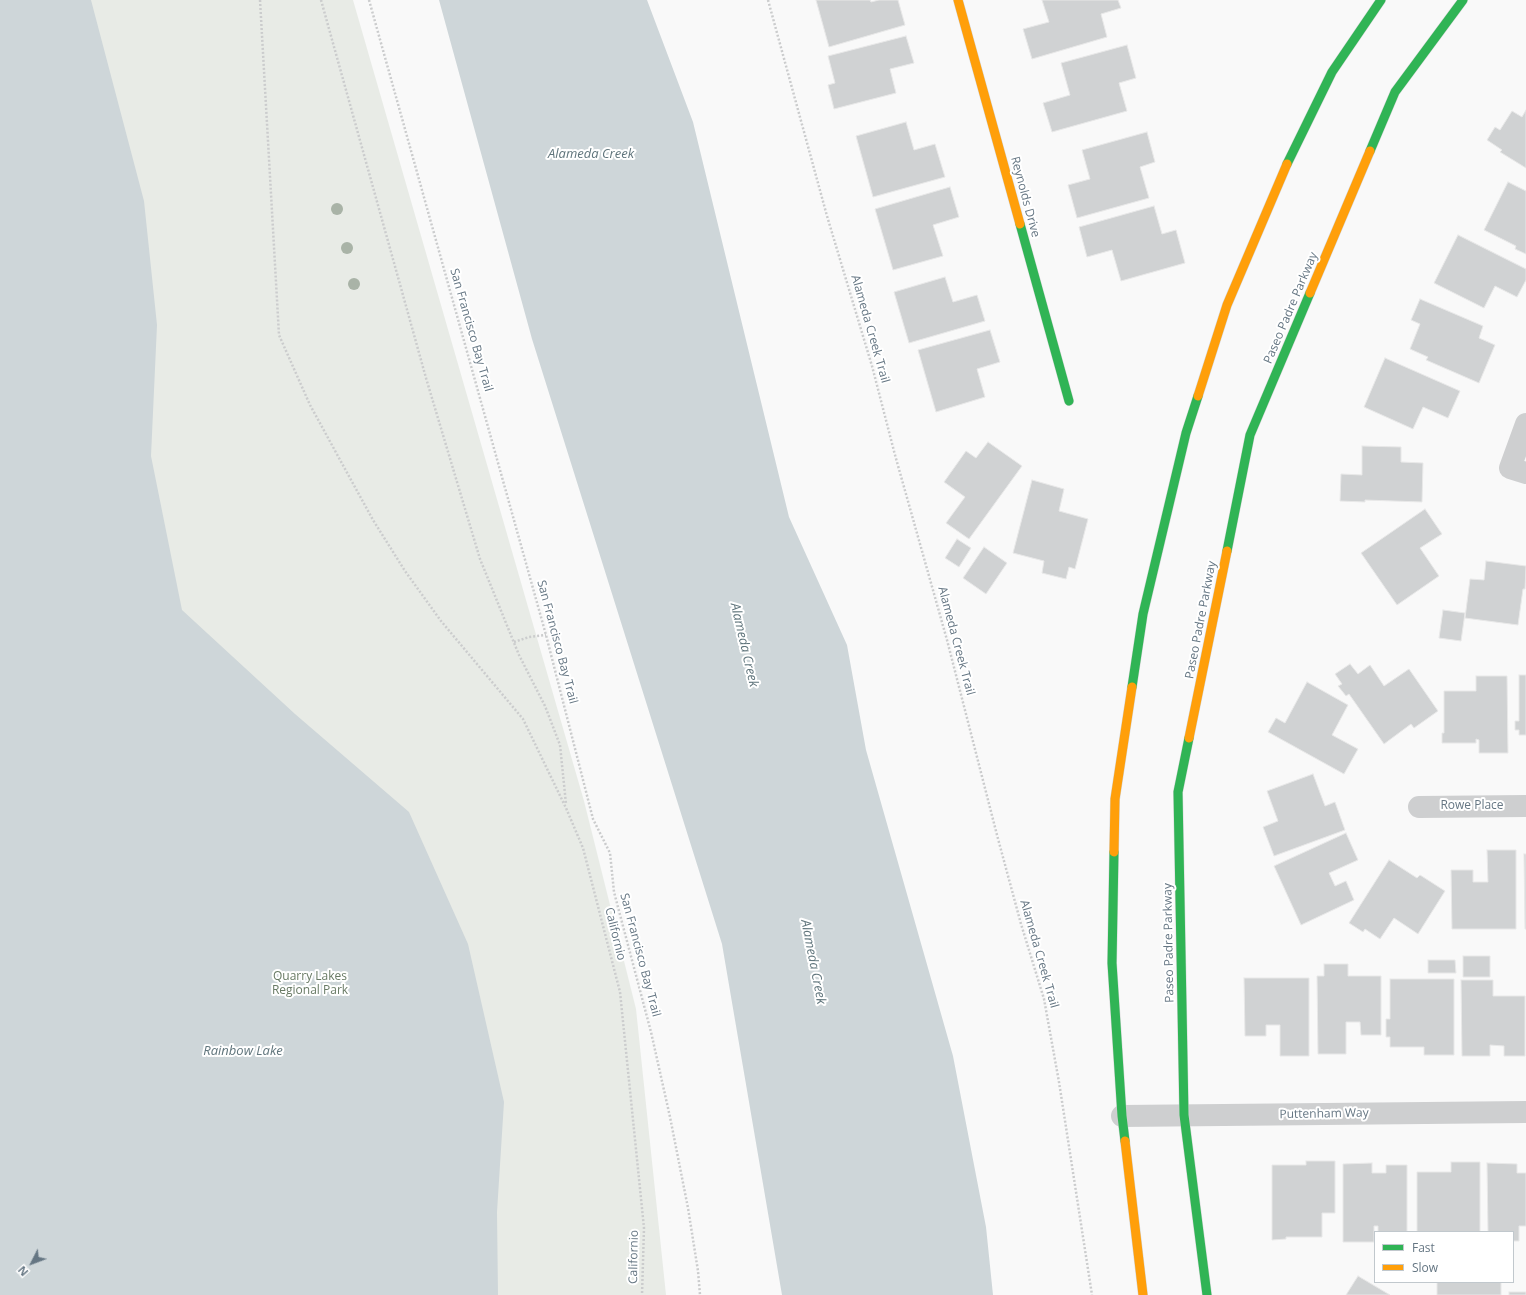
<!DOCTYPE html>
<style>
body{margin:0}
#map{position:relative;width:1526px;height:1295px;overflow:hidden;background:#f9f9f9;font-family:"Open Sans",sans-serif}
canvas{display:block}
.legend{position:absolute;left:1374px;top:1231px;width:140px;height:52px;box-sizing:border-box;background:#fff;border:1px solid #c1c8cd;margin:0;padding:5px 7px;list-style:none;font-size:12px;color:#657683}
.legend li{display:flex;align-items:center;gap:8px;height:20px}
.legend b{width:20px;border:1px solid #c1c8cd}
.north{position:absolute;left:12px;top:1243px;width:40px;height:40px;-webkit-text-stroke:3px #fff;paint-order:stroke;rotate:228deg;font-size:11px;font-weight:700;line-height:16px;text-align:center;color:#657683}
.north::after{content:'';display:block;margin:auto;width:14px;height:18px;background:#657683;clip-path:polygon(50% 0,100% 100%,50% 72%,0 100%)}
</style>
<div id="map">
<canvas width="1526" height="1295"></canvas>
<ul class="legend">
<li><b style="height:5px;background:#30b455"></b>Fast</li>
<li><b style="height:5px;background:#ff9f0a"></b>Slow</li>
</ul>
<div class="north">N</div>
</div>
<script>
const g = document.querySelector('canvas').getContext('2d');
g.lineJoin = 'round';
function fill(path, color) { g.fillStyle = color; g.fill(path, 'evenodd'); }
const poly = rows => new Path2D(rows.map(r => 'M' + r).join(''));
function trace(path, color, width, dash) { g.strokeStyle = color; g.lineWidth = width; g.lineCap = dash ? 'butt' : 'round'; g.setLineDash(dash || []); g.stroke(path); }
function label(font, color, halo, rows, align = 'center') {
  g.font = font + ' "Open Sans",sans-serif'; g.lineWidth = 4; g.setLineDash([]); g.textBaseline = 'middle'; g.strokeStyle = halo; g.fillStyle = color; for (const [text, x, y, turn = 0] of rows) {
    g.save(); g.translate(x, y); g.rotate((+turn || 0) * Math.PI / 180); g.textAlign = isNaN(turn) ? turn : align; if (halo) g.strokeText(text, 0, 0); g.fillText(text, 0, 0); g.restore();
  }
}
fill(poly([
 [0,0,353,0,584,801,636,1009,666,1295,0,1295]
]), '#e8ebe6');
fill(poly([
 [0,0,91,0,144,201,157,325,151,456,182,610,295,714,409,812,468,944,504,1102,497,1212,498,1295,0,1295],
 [439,0,647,0,693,122,789,517,847,645,866,750,953,1056,986,1227,993,1295,782,1295,722,944,532,339]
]), '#ced6d9');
const building = poly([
 [816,0,870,0,871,2,879,0,898,0,905,25,829,47,816,0],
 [1042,0,1118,0,1121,8,1101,14,1107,37,1032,59,1023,29,1049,22,1042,0],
 [906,36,914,63,890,69,896,93,834,109,828,85,835,83,828,56,906,36],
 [1127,45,1136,78,1119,83,1127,111,1052,132,1043,103,1070,95,1061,63,1127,45],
 [1526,110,1526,168,1500,152,1502,150,1487,140,1495,127,1500,130,1512,111,1522,117,1526,110],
 [906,122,914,150,935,144,945,177,873,197,856,136,906,122],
 [1147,132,1155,162,1140,167,1149,198,1077,218,1068,185,1090,179,1082,150,1147,132],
 [1508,182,1526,191,1526,254,1515,249,1516,246,1484,230,1508,182],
 [950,187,959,217,933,225,943,256,893,270,875,209,950,187],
 [1154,206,1162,234,1176,230,1185,263,1121,281,1112,250,1087,257,1079,227,1154,206],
 [1458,235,1526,269,1526,280,1517,297,1495,286,1484,308,1434,283,1458,235],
 [945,277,953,302,977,295,985,321,909,343,894,292,945,277],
 [1420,299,1483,326,1479,338,1495,345,1479,383,1426,360,1428,357,1410,349,1420,324,1411,320,1420,299],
 [990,330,1000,362,977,369,985,397,936,412,918,350,990,330],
 [1385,358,1460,391,1448,418,1423,407,1413,429,1364,407,1385,358],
 [988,442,1022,466,969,539,946,523,965,497,944,482,966,451,976,458,988,442],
 [1362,446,1401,447,1401,462,1423,463,1422,502,1365,500,1365,502,1340,501,1341,474,1362,475,1362,446],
 [1032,480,1064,489,1059,511,1088,519,1075,569,1069,567,1066,579,1042,573,1044,561,1013,553,1032,480],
 [1425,509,1442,534,1420,548,1439,576,1397,605,1361,553,1425,509],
 [957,539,971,548,959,567,945,558,957,539],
 [984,547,1007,563,986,594,963,578,984,547],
 [1486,561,1526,566,1525,589,1523,589,1518,625,1465,618,1470,579,1484,580,1486,561],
 [1443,610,1465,613,1461,641,1439,638,1443,610],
 [1350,664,1358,674,1370,665,1384,686,1409,669,1438,711,1414,728,1411,724,1384,744,1349,694,1346,696,1338,686,1342,684,1335,674,1350,664],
 [1519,675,1526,675,1526,735,1519,735,1519,730,1515,730,1515,721,1519,721,1519,675],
 [1476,676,1507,676,1508,753,1479,753,1479,740,1476,739,1476,743,1442,743,1442,733,1444,733,1444,691,1476,691,1476,676],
 [1307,682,1348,705,1332,735,1358,749,1344,774,1268,732,1276,718,1285,723,1307,682],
 [1313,774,1325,806,1335,802,1345,830,1274,856,1263,827,1278,821,1267,791,1313,774],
 [1346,833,1358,860,1329,873,1335,886,1346,881,1354,900,1301,925,1274,866,1346,833],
 [1487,850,1516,850,1516,929,1452,929,1451,870,1473,870,1473,882,1488,882,1487,850],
 [1524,854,1526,854,1526,929,1525,929,1524,854],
 [1389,860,1417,878,1420,875,1445,891,1418,934,1394,918,1380,939,1365,929,1363,932,1349,923,1389,860],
 [1463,956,1490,956,1490,977,1463,977,1463,956],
 [1428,960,1455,960,1456,973,1428,973,1428,960],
 [1324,964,1348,964,1348,976,1381,976,1381,1035,1361,1035,1360,1022,1346,1022,1346,1054,1318,1054,1317,976,1324,976,1324,964],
 [1244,978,1309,978,1309,1056,1280,1056,1280,1025,1266,1025,1266,1036,1245,1036,1244,978],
 [1390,979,1454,979,1454,1055,1424,1055,1424,1047,1390,1047,1390,1037,1386,1037,1386,1019,1390,1019,1390,979],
 [1461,980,1493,980,1493,996,1525,996,1525,1056,1504,1056,1504,1046,1490,1045,1490,1056,1462,1056,1461,980],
 [1306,1161,1335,1161,1335,1213,1322,1213,1322,1237,1286,1237,1286,1239,1272,1240,1272,1165,1306,1165,1306,1161],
 [1451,1162,1480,1162,1480,1232,1417,1232,1417,1172,1451,1172,1451,1162],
 [1372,1163,1372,1173,1386,1173,1386,1165,1407,1165,1407,1232,1378,1232,1378,1226,1374,1226,1374,1242,1343,1242,1343,1164,1372,1163],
 [1487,1163,1517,1164,1517,1173,1526,1173,1526,1226,1519,1226,1519,1241,1513,1241,1513,1232,1488,1232,1487,1163],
 [1358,1276,1390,1295,1346,1295,1358,1276],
 [1437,1282,1501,1282,1501,1295,1437,1295,1437,1282],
 [1509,1292,1526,1292,1526,1295,1509,1295,1509,1292]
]);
fill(building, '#d0d2d3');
trace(building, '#e8e8e8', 1);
const fast = poly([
 [1370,151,1395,92,1463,0],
 [1287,164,1332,72,1381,0],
 [1020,224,1069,401],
 [1227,551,1250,435,1310,293],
 [1132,687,1143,614,1186,433,1198,396],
 [1189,738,1178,792,1184,1115,1207,1295],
 [1114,852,1112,963,1122,1116,1125,1141]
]);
const slow = poly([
 [958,0,1020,224],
 [1310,293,1370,151],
 [1198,396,1227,305,1287,164],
 [1189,738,1227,551],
 [1114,852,1115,799,1132,687],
 [1125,1141,1143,1295]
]);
trace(fast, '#d5d6d7', 10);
trace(slow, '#d5d6d7', 10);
trace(poly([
 [260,0,279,335,310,405,373,520,405,571,441,621,523,719,566,808,583,848,620,992,644,1228,642,1295],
 [321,0,426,378,480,559,519,655,545,706,560,745,566,804],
 [369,0,546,635,593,819,610,853,614,892,651,1032,670,1117,688,1208,698,1271,700,1295],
 [768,0,827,216,872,366,895,455,947,640,997,835,1021,924,1044,999,1059,1082,1092,1295],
 [514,642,529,637,546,635]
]), '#cbcccd', 2.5, [2, 2]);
trace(poly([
 [1526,424,1510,468,1526,473],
 [1419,807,1526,806],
 [1122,1116,1526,1112]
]), '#cecfd0', 22);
trace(fast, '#30b455', 9);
trace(slow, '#ff9f0a', 9);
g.fillStyle = '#a9b3a7';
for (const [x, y] of [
 [337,209],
 [347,248],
 [354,284]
]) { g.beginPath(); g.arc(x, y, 6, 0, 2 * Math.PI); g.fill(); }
label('12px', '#657683', '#fff', [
 ["Reynolds Drive",1025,197,75],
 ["Paseo Padre Parkway",1291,308,-67],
 ["Alameda Creek Trail",870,329,74],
 ["San Francisco Bay Trail",471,330,74],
 ["Paseo Padre Parkway",1201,620,-79],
 ["Alameda Creek Trail",956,641,75],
 ["San Francisco Bay Trail",557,642,75],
 ["Rowe Place",1472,806],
 ["Californio",615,934,76],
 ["Paseo Padre Parkway",1169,943,-91],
 ["Alameda Creek Trail",1039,954,74],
 ["San Francisco Bay Trail",640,955,75],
 ["Puttenham Way",1324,1114,-1],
 ["Californio",634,1257,-89]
]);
label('12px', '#687a64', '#fff', [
 ["Quarry Lakes",310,977],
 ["Regional Park",310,991]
]);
label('italic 13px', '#60757c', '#fff', [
 ["Alameda Creek",591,154],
 ["Alameda Creek",744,645,77],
 ["Alameda Creek",813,962,79],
 ["Rainbow Lake",243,1051]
]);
</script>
